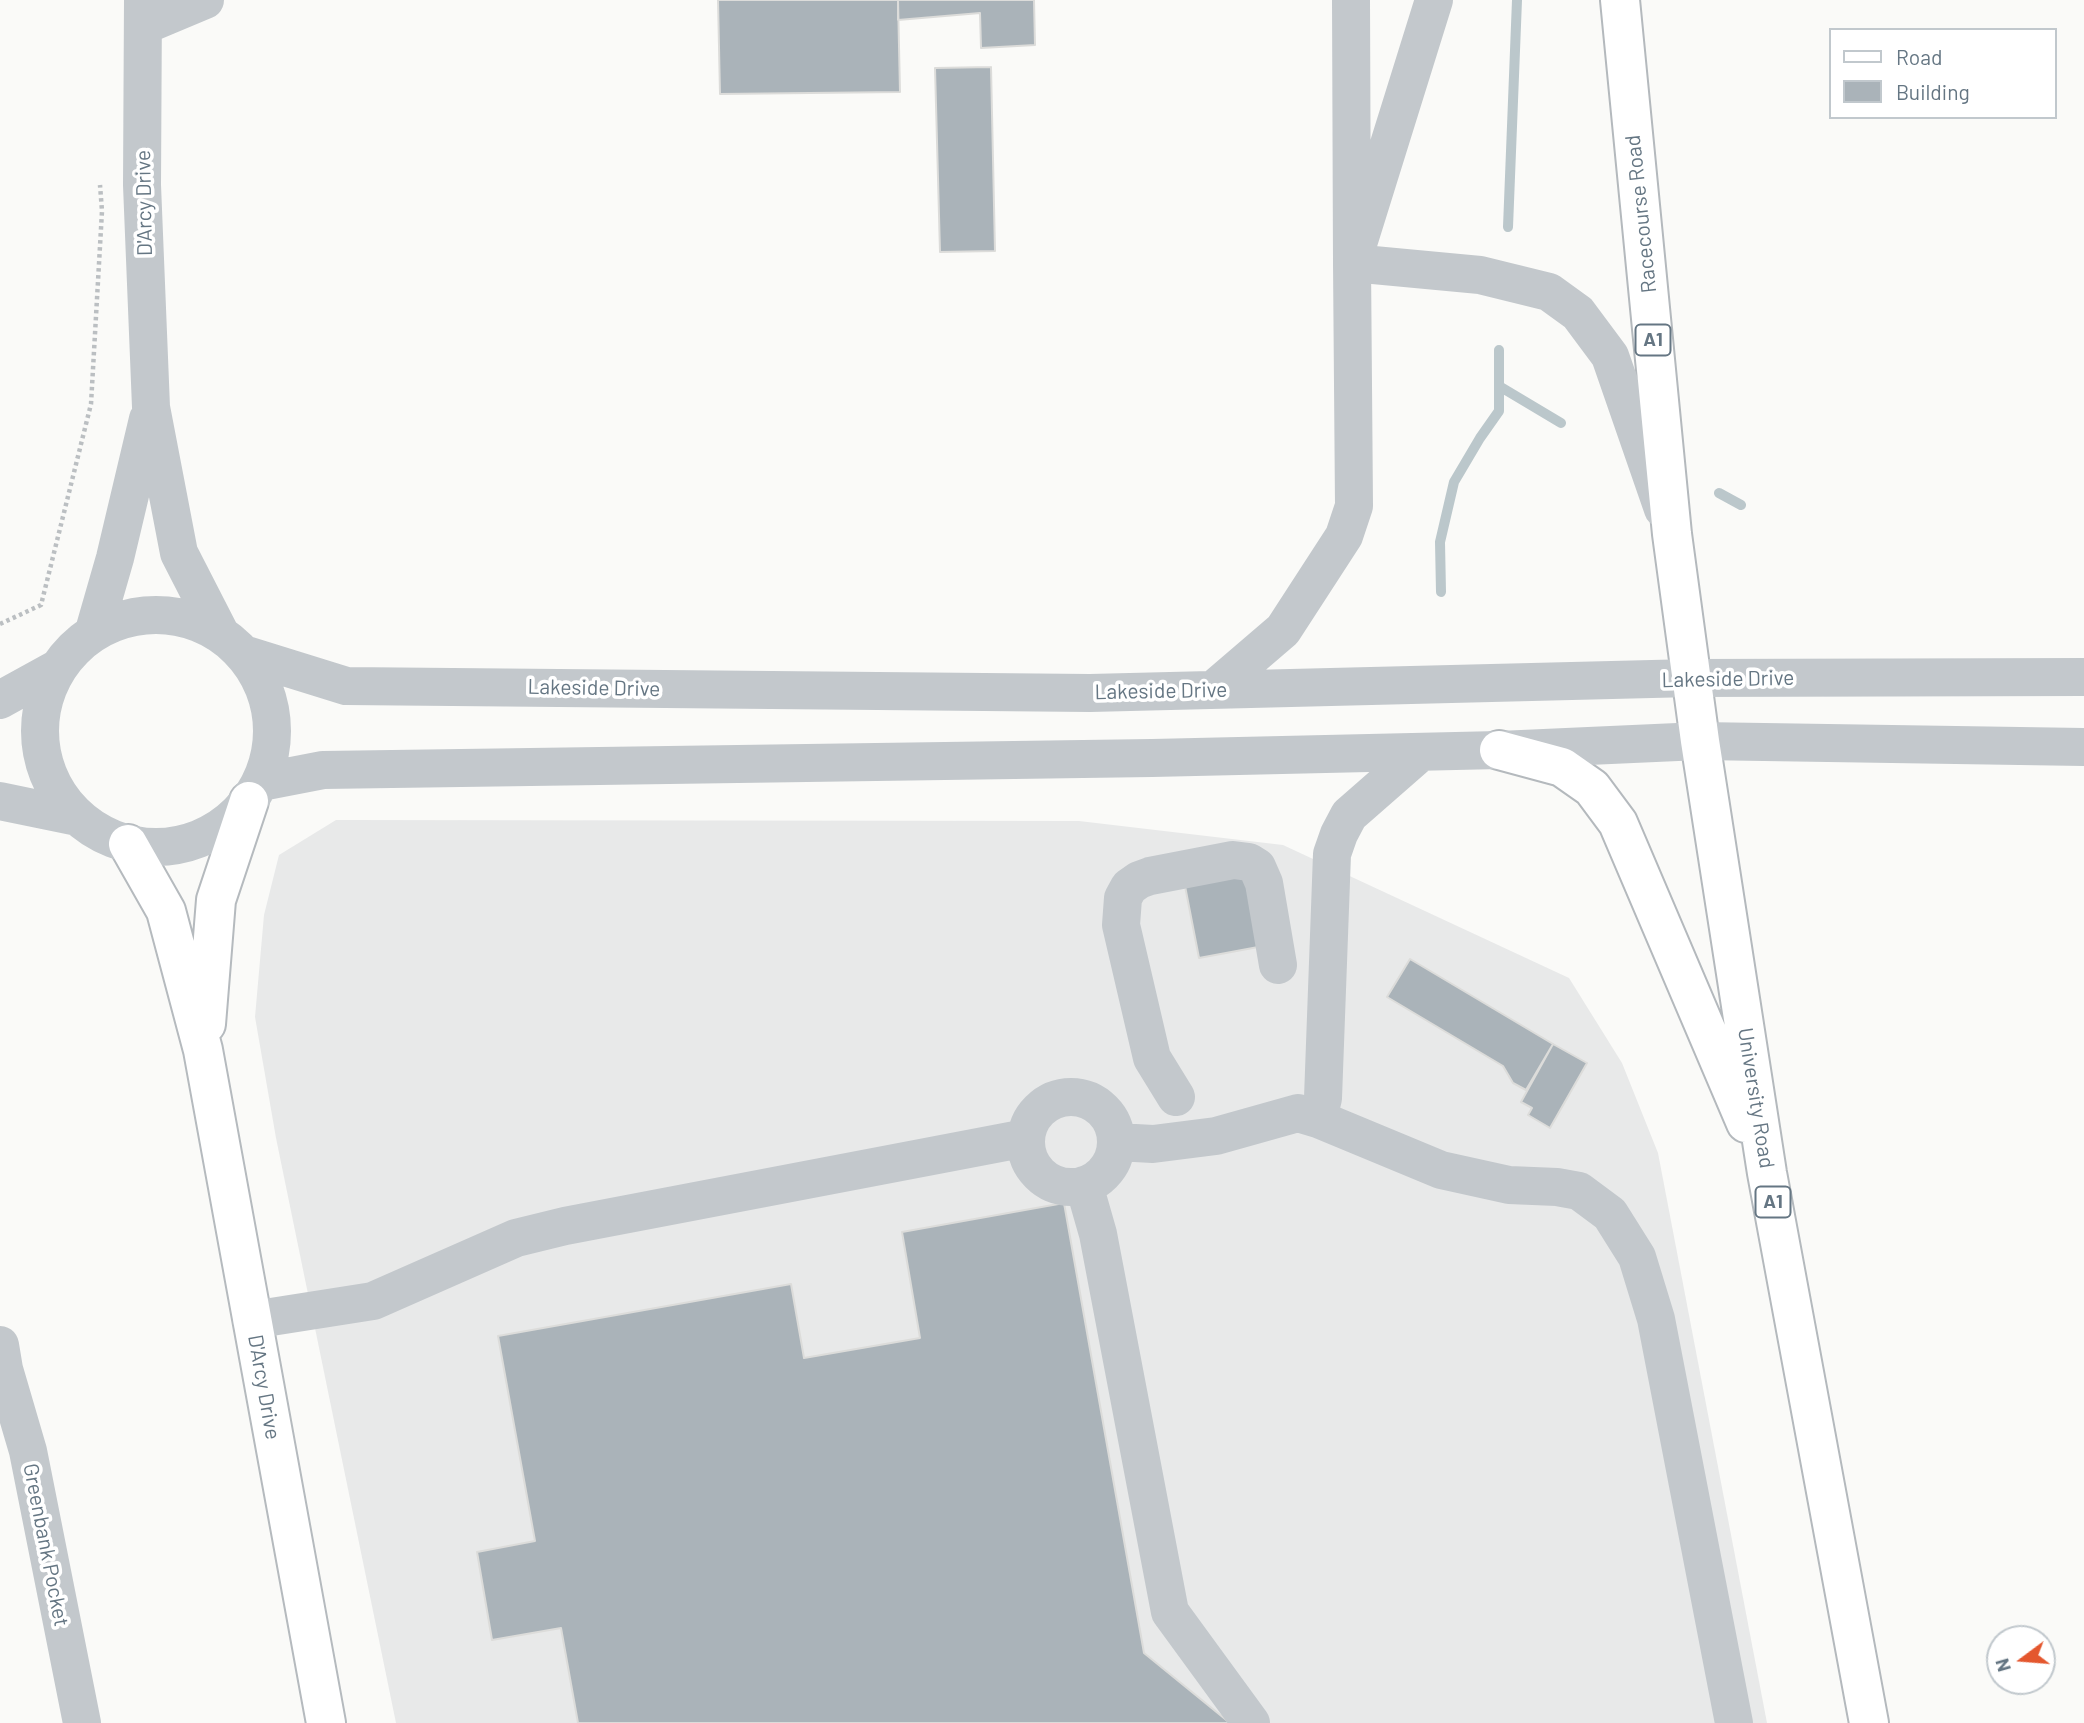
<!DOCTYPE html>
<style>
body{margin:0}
#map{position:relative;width:2084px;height:1723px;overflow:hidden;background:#fafaf8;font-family:Barlow,sans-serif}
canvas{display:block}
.legend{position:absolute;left:1829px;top:28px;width:228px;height:91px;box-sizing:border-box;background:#fff;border:2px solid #c1c8cd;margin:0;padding:9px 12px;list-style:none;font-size:21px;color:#657683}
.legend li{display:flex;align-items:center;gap:14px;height:35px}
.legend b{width:35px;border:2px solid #c1c8cd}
.north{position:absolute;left:1986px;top:1625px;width:70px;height:70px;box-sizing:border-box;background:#fff;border:2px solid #c1c8cd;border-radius:50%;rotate:254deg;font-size:19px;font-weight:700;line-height:28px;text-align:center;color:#657683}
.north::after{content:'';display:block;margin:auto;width:24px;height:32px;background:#e4572e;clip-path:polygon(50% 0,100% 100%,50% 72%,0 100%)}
</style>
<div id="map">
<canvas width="2084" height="1723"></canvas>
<ul class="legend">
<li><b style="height:9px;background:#fff"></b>Road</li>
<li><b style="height:19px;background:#aab3b9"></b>Building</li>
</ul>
<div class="north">N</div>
</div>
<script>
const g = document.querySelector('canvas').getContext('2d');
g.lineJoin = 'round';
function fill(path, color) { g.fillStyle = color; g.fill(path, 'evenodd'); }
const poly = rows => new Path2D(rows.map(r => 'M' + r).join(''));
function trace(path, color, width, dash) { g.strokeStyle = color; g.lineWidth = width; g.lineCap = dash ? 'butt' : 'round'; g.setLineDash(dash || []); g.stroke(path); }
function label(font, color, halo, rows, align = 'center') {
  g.font = font + ' Barlow,sans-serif'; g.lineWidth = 7; g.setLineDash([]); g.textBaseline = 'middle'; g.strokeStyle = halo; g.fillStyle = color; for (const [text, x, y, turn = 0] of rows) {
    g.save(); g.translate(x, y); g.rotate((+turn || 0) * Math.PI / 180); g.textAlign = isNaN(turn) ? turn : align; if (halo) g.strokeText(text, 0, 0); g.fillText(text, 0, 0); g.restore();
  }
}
fill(poly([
 [336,820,1079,821,1283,845,1569,978,1622,1063,1658,1153,1767,1723,396,1723,276,1138,255,1017,264,915,279,855]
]), '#e8e9e9');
trace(poly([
 [1508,227,1517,0],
 [1499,386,1561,423],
 [1719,493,1741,505],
 [1441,592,1440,542,1454,482,1480,438,1499,411,1499,350]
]), '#bbc7cb', 10);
const building = poly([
 [718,0,898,0,900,92,720,94,718,0],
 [898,0,1034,0,1035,45,981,48,980,13,898,20,898,0],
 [991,67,995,251,940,252,935,68,991,67],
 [1237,876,1274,886,1285,942,1199,958,1185,886,1237,876],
 [1410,959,1553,1044,1526,1090,1513,1083,1503,1066,1387,997,1410,959],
 [1553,1044,1587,1063,1550,1128,1528,1115,1532,1108,1521,1102,1553,1044],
 [1064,1203,1144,1653,1230,1723,578,1723,561,1628,492,1640,477,1552,535,1541,498,1336,791,1284,804,1358,920,1338,902,1232,1064,1203]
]);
fill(building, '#aab3b9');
trace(building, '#dcdcda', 2);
const major = poly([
 [128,844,166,911,203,1050,326,1723],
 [206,1024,216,900,249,801]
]);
const highway = poly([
 [1620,0,1672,534,1700,741,1767,1173,1869,1723],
 [1499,750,1562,767,1592,788,1618,823,1746,1123]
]);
trace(major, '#b5babe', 42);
trace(highway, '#b4b9bd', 42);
trace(poly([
 [0,624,41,605,91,404,102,211,100,185]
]), '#bbbfc2', 4.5, [3.5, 3.5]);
trace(poly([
 [143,0,142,185,151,407,179,553,220,633],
 [1351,0,1352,263,1480,275,1549,292,1578,313,1610,356,1663,509],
 [143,26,205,0],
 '40 731a116 116 0 1 1 232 0a116 116 0 1 1-232 0Z',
 [94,631,115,558,148,419],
 [243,654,346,686,1090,693,1692,678,2084,677],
 [1213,690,1283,630,1344,536,1354,506,1352,263,1434,0],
 [0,700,56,669],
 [261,782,323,770,1152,758,1499,750,1700,741,2084,747],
 [0,801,77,817],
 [1176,1097,1152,1058,1121,925,1123,898,1129,887,1139,880,1150,876,1233,860,1249,862,1257,867,1264,883,1278,965],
 '1026 1142a45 45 0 1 1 90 0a45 45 0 1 1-90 0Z',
 [1318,1119,1323,1098,1332,854,1339,834,1349,815,1421,752],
 [1117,1142,1153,1144,1216,1136,1298,1113,1318,1119,1441,1170,1509,1185,1557,1187,1579,1191,1610,1214,1637,1257,1656,1319,1734,1723],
 [1084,1185,1098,1234,1170,1612,1251,1723],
 [252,1320,373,1301,516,1238,565,1226,1026,1138],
 [0,1345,4,1369,28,1451,82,1723]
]), '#c3c8cc', 38);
trace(major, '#fff', 38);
trace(highway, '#fff', 38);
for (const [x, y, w] of [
 [1653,340,35],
 [1773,1202,35]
]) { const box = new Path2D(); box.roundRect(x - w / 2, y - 15.5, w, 31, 5); g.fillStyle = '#fff'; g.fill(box); trace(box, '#657683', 2); }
label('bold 19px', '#657683', null, [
 ["A1",1653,340],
 ["A1",1773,1202]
]);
label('21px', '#657683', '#fff', [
 ["D'Arcy Drive",144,203,-91],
 ["Racecourse Road",1641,214,-96],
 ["Lakeside Drive",1728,679,-1],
 ["Lakeside Drive",594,688,1],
 ["Lakeside Drive",1161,691,-1],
 ["University Road",1756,1098,81],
 ["D'Arcy Drive",264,1387,80],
 ["Greenbank Pocket",46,1545,79]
]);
</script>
